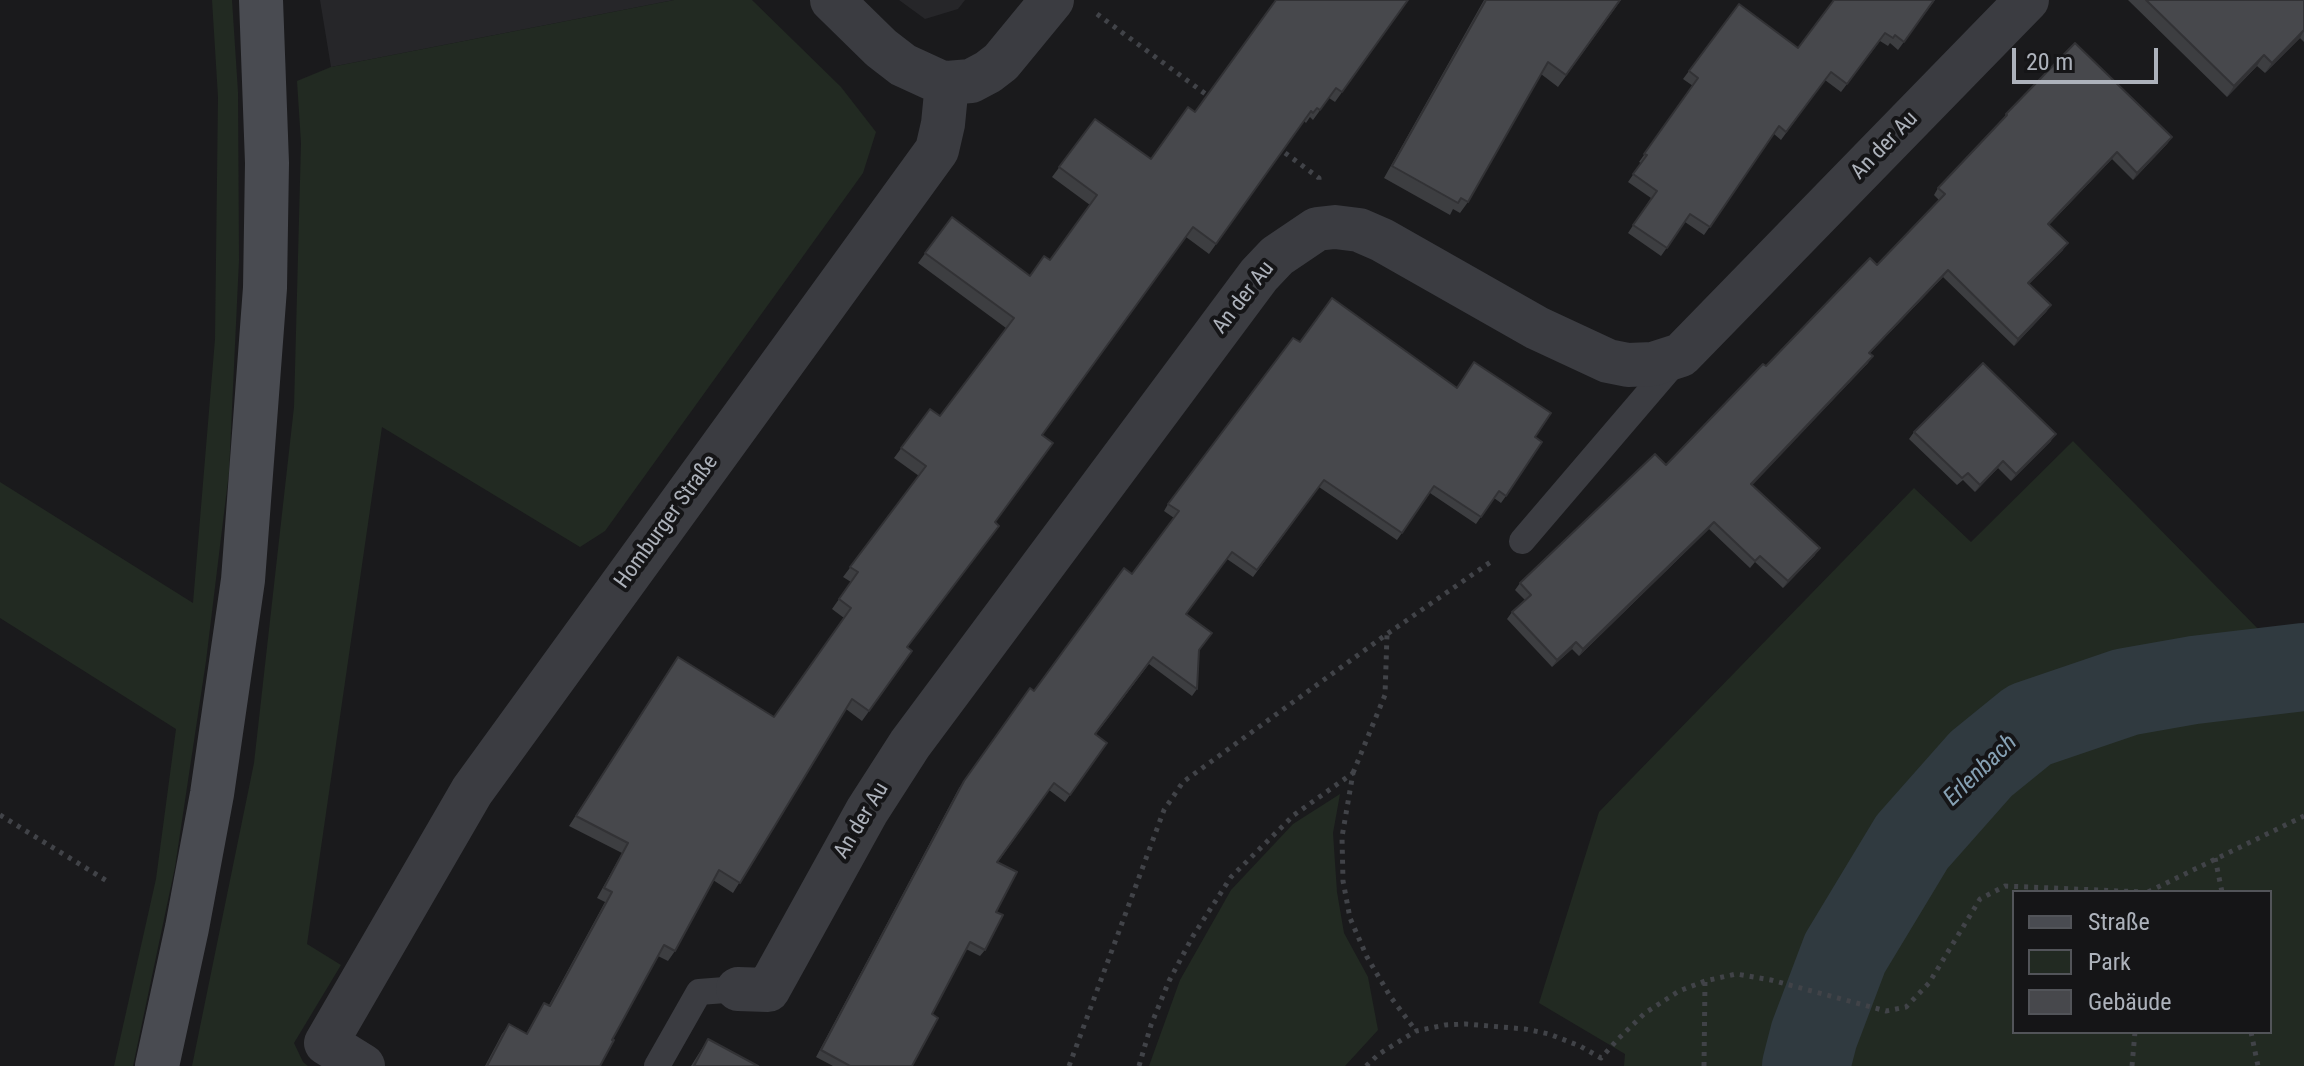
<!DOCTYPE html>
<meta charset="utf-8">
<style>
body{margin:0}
#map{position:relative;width:2304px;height:1066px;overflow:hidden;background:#1a1a1c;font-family:"Roboto Condensed",sans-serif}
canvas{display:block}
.legend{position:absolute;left:2012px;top:890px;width:260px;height:144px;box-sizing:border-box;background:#151517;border:2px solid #525459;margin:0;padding:10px 14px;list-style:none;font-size:24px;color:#adb2bb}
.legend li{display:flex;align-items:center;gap:16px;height:40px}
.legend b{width:40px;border:2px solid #525459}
.scale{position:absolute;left:2012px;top:48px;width:146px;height:36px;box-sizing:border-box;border:4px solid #adb2bb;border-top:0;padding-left:10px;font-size:24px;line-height:28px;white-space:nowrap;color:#adb2bb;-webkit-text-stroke:6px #151517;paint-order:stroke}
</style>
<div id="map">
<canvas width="2304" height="1066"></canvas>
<ul class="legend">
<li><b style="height:10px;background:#494b51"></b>Straße</li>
<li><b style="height:22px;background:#222a22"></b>Park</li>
<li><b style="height:22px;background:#47484c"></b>Gebäude</li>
</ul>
<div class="scale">20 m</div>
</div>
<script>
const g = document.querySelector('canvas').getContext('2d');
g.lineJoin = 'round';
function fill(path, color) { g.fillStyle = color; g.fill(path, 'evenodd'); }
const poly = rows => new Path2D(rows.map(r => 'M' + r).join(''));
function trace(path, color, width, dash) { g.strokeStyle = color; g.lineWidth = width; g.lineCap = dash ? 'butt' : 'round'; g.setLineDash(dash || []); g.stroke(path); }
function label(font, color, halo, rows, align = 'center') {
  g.font = font + ' "Roboto Condensed",sans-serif'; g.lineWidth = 8; g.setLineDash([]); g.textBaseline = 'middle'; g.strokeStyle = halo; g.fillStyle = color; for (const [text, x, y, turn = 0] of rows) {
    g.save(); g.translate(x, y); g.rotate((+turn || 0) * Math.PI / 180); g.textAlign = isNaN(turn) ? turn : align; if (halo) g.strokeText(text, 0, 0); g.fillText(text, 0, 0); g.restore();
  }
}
fill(poly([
 [320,0,674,0,331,67],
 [899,0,965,0,958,9,925,19]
]), '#262629');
fill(poly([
 [212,0,232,0,238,92,239,260,229,472,206,661,175,867,133,1066,114,1066,156,879,176,729,0,618,0,482,193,603,215,339,218,97],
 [674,0,752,0,841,87,876,132,863,173,605,531,580,547,382,427,307,944,341,965,294,1043,303,1062,308,1066,192,1066,254,763,294,407,301,143,297,81,331,67],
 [2073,441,2264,635,2304,708,2304,1066,1624,1066,1625,1054,1539,1003,1599,812,1914,488,1971,542],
 [2014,892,2270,892,2270,1032,2014,1032],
 [1340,794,1333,833,1337,892,1344,933,1368,977,1378,1030,1345,1066,1149,1066,1180,980,1231,890,1293,824]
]), '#222a22');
trace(poly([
 [1806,1066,1814,1035,1845,953,1912,842,1981,764,2029,725,2126,692,2194,680,2304,667]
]), '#303a40', 88);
trace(poly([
 [1097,14,1211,98],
 [1277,147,1319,178,1319,180],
 [1353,773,1385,695,1387,635],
 [0,815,107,881],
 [2215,858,2222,892],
 [2148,892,2304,816],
 [2251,1032,2258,1066],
 [1069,1066,1164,810,1183,782,1387,634,1492,561],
 [1139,1066,1151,1025,1169,981,1193,936,1231,877,1294,815,1353,773,1342,837,1343,881,1350,918,1367,957,1390,996,1416,1031],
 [1366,1066,1379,1054,1416,1031,1445,1025,1466,1024,1525,1029,1549,1034,1580,1046,1601,1058,1619,1038,1645,1013,1679,991,1705,981,1736,974,1771,980,1886,1011,1906,1007,1929,983,1980,899,2005,886,2144,892],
 [1704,1066,1705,981],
 [2132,1066,2135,1032]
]), '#414348', 5, [4, 6]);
trace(poly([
 [1522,541,1676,361],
 [657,1066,699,992,738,989]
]), '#3b3c41', 26);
trace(poly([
 [832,0,881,48,903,65,940,82,947,83,971,81,988,72,1001,62,1052,0],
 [738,989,768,990,867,811,910,744,1259,275,1277,256,1317,229,1335,227,1359,230,1382,240,1537,328,1608,361,1628,365,1653,364,1681,355,2027,0],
 [363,1066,326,1043,472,791,937,150,943,124,947,83]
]), '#3b3c41', 44);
trace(poly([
 [157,1066,187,928,212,794,243,580,265,288,267,163,261,0]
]), '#494b51', 44);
fill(poly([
 [1408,0,1335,102,1329,98,1313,120,1310,117,1306,123,1304,121,1209,254,1186,237,1042,435,995,523,907,648,912,651,862,721,846,709,733,893,713,880,675,951,668,961,658,956,612,1040,600,1066,485,1066,502,1034,509,1024,526,1034,544,1003,549,1005,605,902,597,898,622,853,569,826,671,667,774,717,844,618,832,609,851,582,843,577,919,476,894,458,930,409,940,416,1006,328,918,263,952,217,1030,276,1050,260,1090,205,1052,177,1095,119,1151,159,1195,112],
 [1484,0,1621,0,1558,87,1541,74,1468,202,1460,213,1453,209,1450,215,1384,178],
 [1935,0,1898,50,1890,43,1888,46,1880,41,1841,92,1825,80,1781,140,1774,134,1704,235,1685,222,1661,256,1628,233,1651,198,1628,182,1641,163,1639,162,1693,86,1683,79,1739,4,1798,48],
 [2128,0,2304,0,2304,42,2300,38,2265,73,2257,66,2227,97],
 [2006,114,2172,137,2167,144,2133,180,2112,159,2049,225,2063,250,2029,284,2051,305,2046,312,2014,346,1943,277,1870,353,1868,363,1752,484,1815,555,1783,588,1755,562,1750,568,1709,529,1579,656,1572,649,1552,667,1507,619,1512,612,1525,600,1515,590,1520,583,1666,465,1766,366,1877,265,1939,200,1934,195,1938,188,2002,121],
 [1300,342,1457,388,1535,437,1506,496,1501,503,1494,498,1476,524,1430,493,1397,540,1319,487,1253,577,1227,559,1186,614,1199,651,1197,689,1192,696,1149,664,1096,734,1107,743,1065,802,1049,790,998,862,996,912,985,950,980,956,966,949,932,1014,912,1066,833,1066,816,1057,959,788,1030,688,1034,691,1132,574,1174,518,1164,511,1168,504],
 [1914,432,2051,441,2011,481,1998,468,1975,492,1963,480,1957,485,1909,439],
 [708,1039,758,1066,691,1066]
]), '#3d3e41');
fill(poly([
 [2304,30,2300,38,2265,73,2272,63],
 [2264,55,2257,66,2227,97,2234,86],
 [2172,137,2167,144,2133,180,2137,173],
 [2117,152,2112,159,2043,231,2048,224],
 [2068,243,2063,250,2023,290,2028,283],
 [1948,270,1943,277,1864,359,1869,353],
 [2051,305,2046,312,2014,346,2018,339],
 [1873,356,1868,363,1747,491,1751,484],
 [2056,434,2051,441,2011,481,2016,474],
 [2003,461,1998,468,1975,492,1980,485],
 [1714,522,1709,529,1579,656,1583,649],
 [1820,548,1815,555,1783,588,1788,581],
 [1576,642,1572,649,1552,667,1557,660]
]), '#323235');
const building = poly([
 [1276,0,1408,0,1342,92,1336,88,1320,110,1317,108,1313,113,1311,111,1216,244,1193,227,1042,435,1053,443,995,522,999,526,907,647,912,651,869,711,852,699,740,883,719,870,675,951,664,945,612,1040,614,1040,600,1066,487,1066,509,1024,527,1034,544,1003,550,1006,612,892,604,888,628,843,576,816,678,657,774,717,851,608,839,599,858,572,850,567,926,466,901,448,930,409,940,416,1014,318,925,253,952,217,1030,276,1044,256,1050,260,1097,195,1059,167,1095,119,1151,159,1188,107,1195,112,1276,0],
 [1486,0,1620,0,1566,75,1548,62,1468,202,1461,198,1458,203,1392,166,1486,0],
 [1834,0,1934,0,1904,42,1895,35,1893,38,1885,33,1847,84,1831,72,1786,132,1779,126,1710,227,1690,214,1667,248,1633,225,1657,191,1633,174,1647,155,1644,154,1698,78,1689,71,1739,4,1798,48,1834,0],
 [2146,0,2304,0,2304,30,2272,63,2264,55,2234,86,2146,0],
 [2075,43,2172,137,2137,173,2117,152,2048,224,2068,243,2028,283,2051,305,2018,339,1948,270,1869,353,1873,356,1751,484,1820,548,1788,581,1760,556,1755,561,1714,522,1583,649,1576,642,1557,660,1512,612,1531,595,1520,583,1655,454,1666,465,1763,364,1766,366,1870,258,1877,265,1945,194,1938,188,2007,115,2006,114,2075,43],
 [1332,298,1457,388,1474,362,1551,413,1535,437,1542,442,1506,496,1499,491,1481,517,1434,486,1402,533,1324,480,1257,570,1232,552,1186,614,1212,633,1199,650,1197,689,1153,657,1095,734,1107,743,1070,795,1054,783,997,862,1017,872,996,912,1003,915,985,950,970,942,932,1014,938,1018,912,1066,850,1066,821,1050,964,781,1030,688,1034,691,1124,568,1132,574,1179,511,1168,504,1293,338,1300,342,1332,298],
 [1983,363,2056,434,2016,474,2003,461,1980,485,1968,473,1962,478,1914,432,1983,363],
 [708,1039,758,1066,694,1066,708,1039]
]);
fill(building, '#47484c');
trace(building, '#323235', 2);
label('22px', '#adb2bb', '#151517', [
 ["An der Au",1885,146,-46],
 ["An der Au",1244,298,-52],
 ["Homburger Straße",667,522,-54],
 ["An der Au",862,821,-59]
]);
label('italic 24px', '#86a1b4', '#151517', [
 ["Erlenbach",1981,771,-44]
]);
</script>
